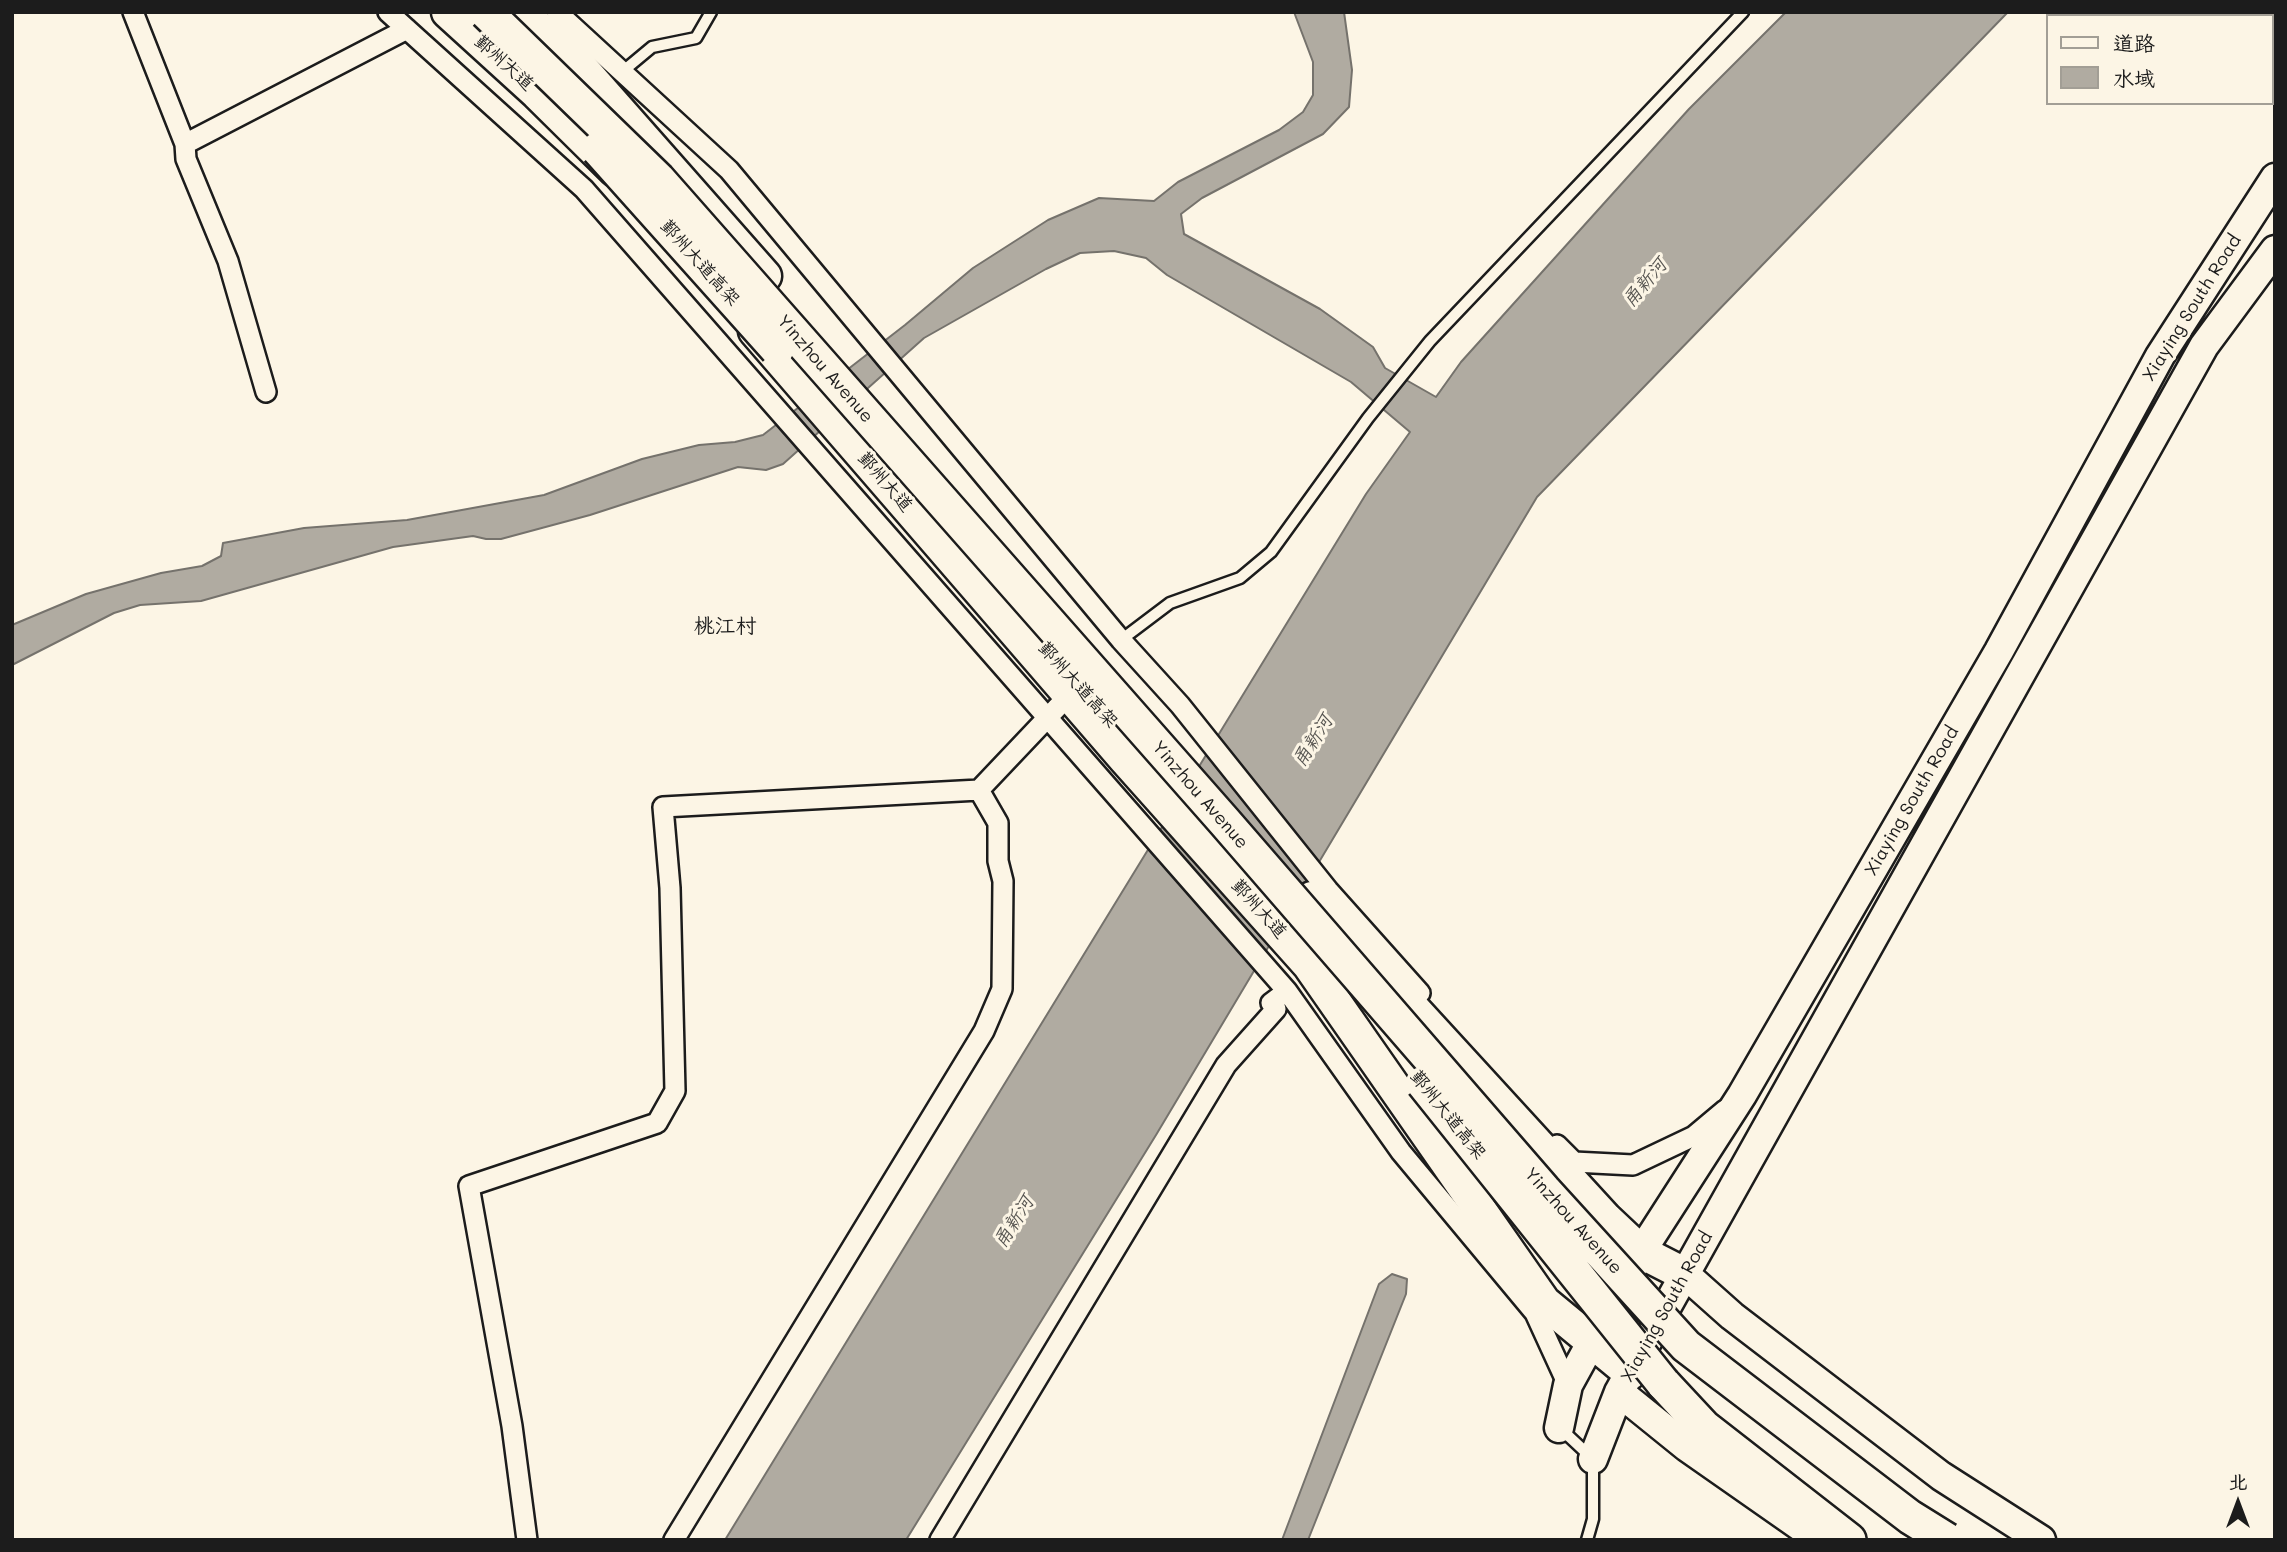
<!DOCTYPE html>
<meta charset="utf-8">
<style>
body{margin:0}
#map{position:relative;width:2287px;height:1552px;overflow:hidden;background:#fcf5e5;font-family:Mali,"LXGW WenKai TC",sans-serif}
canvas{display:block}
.frame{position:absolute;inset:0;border:14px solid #1c1c1c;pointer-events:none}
.legend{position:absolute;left:2046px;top:14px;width:228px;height:91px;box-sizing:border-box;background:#fcf5e5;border:2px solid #a29e95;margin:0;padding:9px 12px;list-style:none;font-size:21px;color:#1c1c1c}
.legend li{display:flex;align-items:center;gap:14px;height:35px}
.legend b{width:35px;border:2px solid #a29e95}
.north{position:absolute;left:2203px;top:1468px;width:70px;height:70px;-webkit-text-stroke:5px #fcf5e5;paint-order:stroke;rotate:0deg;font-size:19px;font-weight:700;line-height:28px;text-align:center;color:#1c1c1c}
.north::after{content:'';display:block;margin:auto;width:24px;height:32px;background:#1c1c1c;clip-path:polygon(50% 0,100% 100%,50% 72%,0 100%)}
</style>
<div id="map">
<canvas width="2287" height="1552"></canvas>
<div class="frame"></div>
<ul class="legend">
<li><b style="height:9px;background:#fcf5e5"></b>道路</li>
<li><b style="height:19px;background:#b0aba1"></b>水域</li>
</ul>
<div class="north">北</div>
</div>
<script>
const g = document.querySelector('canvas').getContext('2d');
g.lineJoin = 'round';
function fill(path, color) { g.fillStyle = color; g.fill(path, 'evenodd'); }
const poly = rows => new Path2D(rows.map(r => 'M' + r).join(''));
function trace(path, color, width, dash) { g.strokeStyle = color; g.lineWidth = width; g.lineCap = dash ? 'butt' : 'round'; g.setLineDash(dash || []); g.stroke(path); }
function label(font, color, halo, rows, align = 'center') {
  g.font = font + ' Mali,"LXGW WenKai TC",sans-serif'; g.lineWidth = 6; g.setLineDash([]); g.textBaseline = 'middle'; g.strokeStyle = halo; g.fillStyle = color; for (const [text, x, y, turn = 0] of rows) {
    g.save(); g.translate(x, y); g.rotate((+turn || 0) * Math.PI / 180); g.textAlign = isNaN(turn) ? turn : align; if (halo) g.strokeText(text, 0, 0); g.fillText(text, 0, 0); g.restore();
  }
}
const water = poly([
 [1294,12,1344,12,1352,70,1349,107,1323,134,1202,198,1181,214,1184,234,1320,309,1373,347,1385,368,1436,397,1461,362,1689,109,1786,12,2008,12,1537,497,1156,1135,906,1540,725,1540,1366,494,1410,432,1351,382,1167,275,1146,258,1114,251,1080,253,1046,269,924,338,783,464,766,470,738,467,590,515,501,539,486,539,473,536,393,547,201,601,140,605,114,613,12,665,12,625,86,594,161,573,202,566,221,556,223,543,304,528,407,520,544,495,642,459,699,445,735,442,763,435,905,325,973,268,1048,220,1099,198,1154,201,1178,182,1279,130,1303,112,1313,95,1313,62,1294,12],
 [1392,1274,1407,1279,1406,1294,1308,1540,1282,1540,1379,1284,1392,1274]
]);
fill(water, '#b0aba1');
trace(water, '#75726c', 2);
const service = poly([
 [622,72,652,47,696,38,711,12],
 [1121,640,1170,603,1240,578,1271,552,1368,418,1430,341,1743,12],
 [1561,1429,1593,1459,1593,1519,1587,1540]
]);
const minor = poly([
 [133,12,185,144,186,159,228,261,266,392],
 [388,12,584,189,1287,991,1401,1152,1535,1313,1568,1385],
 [557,12,729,170,1121,640,1180,705,1328,890,1420,993],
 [185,144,407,29],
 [1557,1145,1574,1162,1633,1165,1694,1136,1725,1110],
 [527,1540,512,1426,469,1186,657,1123,675,1091,670,888,663,807,979,790,1069,695],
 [674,1540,984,1031,1002,989,1003,881,998,861,998,823,979,790],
 [940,1540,1226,1065,1276,1009,1271,1003,1287,991]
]);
const secondary = poly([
 [1686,1275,1732,1316,1941,1476,2041,1540],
 [1619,1392,1687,1447,1820,1540],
 [1559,1428,1568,1385,1641,1252,1742,1095,1999,651,2160,356,2275,178],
 [1593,1459,1619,1392,2204,346,2275,250]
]);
const primary = poly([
 [448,12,537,93,615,170],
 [521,12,571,56,765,276],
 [755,331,1125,759,1309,965,1544,1302,1630,1373],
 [1312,898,1606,1219,1641,1252,1686,1275]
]);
const trunk = poly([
 [1663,1383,1704,1427,1849,1540]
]);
trace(service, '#1c1c1c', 15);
trace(minor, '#1c1c1c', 24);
trace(secondary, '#1c1c1c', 33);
trace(primary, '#1c1c1c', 37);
trace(trunk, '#1c1c1c', 38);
trace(service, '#fcf5e5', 10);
trace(minor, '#fcf5e5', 19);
trace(secondary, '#fcf5e5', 28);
trace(primary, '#fcf5e5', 32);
trace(trunk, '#fcf5e5', 33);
const trunkBridge = poly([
 [486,12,658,179,1224,821,1544,1190,1686,1346,1910,1517,1947,1540],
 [598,149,777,349],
 [1423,1083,1663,1383]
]);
trace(trunkBridge, '#1c1c1c', 38, []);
trace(trunkBridge, '#fcf5e5', 33);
label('18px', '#1c1c1c', '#fcf5e5', [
 ["鄞州大道",504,63,42],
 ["鄞州大道高架",700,263,48],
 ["Xiaying South Road",2192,308,-58],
 ["Yinzhou Avenue",825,369,49],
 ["鄞州大道",885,482,49],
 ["鄞州大道高架",1078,685,48],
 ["Yinzhou Avenue",1200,795,49],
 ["Xiaying South Road",1912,801,-60],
 ["鄞州大道",1259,909,48],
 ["鄞州大道高架",1448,1115,51],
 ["Yinzhou Avenue",1573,1221,48],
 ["Xiaying South Road",1667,1307,-61]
]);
label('italic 19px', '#575551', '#fcf5e5', [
 ["甬新河",1645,283,-50],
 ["甬新河",1313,741,-58],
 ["甬新河",1014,1222,-58]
]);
label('21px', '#1c1c1c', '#fcf5e5', [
 ["桃江村",725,627]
]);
</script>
